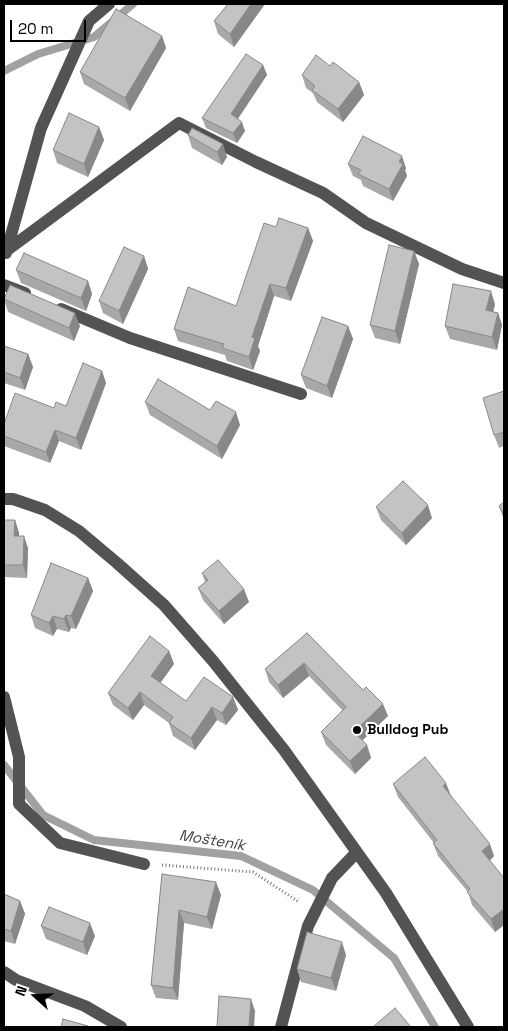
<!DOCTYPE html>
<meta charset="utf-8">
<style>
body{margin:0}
#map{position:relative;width:508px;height:1031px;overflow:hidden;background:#fff;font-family:"Space Grotesk",sans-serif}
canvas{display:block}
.frame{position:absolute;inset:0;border:5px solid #000;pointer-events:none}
.north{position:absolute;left:10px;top:971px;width:50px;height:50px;-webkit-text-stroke:4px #fff;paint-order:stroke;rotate:290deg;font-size:14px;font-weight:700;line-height:20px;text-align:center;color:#000}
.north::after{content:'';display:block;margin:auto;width:18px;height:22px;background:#000;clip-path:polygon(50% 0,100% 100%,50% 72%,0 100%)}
.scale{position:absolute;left:10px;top:20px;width:76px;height:22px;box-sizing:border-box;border:2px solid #000;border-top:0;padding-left:6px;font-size:15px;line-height:18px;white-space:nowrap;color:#000;-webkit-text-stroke:4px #fff;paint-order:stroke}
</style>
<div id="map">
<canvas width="508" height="1031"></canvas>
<div class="frame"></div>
<div class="north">N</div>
<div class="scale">20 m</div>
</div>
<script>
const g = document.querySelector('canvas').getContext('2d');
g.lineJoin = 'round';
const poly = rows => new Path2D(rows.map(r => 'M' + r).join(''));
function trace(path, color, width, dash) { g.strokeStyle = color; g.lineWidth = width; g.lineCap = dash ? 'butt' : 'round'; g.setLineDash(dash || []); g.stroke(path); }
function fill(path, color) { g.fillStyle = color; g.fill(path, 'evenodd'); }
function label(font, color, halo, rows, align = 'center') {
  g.font = font + ' "Space Grotesk",sans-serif'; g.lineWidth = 4; g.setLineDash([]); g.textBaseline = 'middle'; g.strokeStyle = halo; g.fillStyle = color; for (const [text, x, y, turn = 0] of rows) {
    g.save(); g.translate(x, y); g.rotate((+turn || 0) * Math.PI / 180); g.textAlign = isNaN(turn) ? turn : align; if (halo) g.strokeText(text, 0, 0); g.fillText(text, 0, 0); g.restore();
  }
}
trace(poly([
 [4,71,38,54,94,37,133,4],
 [4,765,43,815,94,840,241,856,313,890,394,958,435,1027]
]), '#a1a1a1', 8);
trace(poly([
 [162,865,253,872,299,902]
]), '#757575', 3, [1, 2.5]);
trace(poly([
 [4,250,6,251,179,123,256,162,323,193,366,223,462,269,504,283],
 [6,253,41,128,89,21,109,4],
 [4,285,25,293],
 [61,309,130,338,301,394],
 [4,499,13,499,45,510,79,531,117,563,164,605,213,661,284,750,386,893,468,1027],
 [4,697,19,757,19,804,60,843,144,864],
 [4,972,16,980,85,1006,121,1027],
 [281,1027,308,926,332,878,357,852]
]), '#535353', 12);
fill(poly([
 [228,4,265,4,234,47,218,34,214,21],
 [162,36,166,48,130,111,84,84,80,72],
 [263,65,267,75,238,119,245,131,237,143,206,128,202,118],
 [330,66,359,82,364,95,343,122,317,102,313,93,306,88,302,75],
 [99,127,104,140,88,177,57,163,53,150],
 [188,135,227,157,222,165,192,148],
 [348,164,406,168,405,170,407,176,393,201,363,186,361,180,353,176],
 [276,227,308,228,313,241,291,301,274,296,258,346,260,351,253,370,227,361,225,355,178,341,174,329,236,306],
 [414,251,419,264,400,344,375,338,370,325],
 [144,256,148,269,123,324,103,313,99,301],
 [16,270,88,281,92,294,86,311,21,283],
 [4,299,80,326,74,341,8,312],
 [495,304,493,312,498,313,502,325,497,350,450,339,445,326],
 [348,326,353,339,332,398,306,388,301,375],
 [4,346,28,354,33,367,25,390,4,383],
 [102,371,106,383,81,450,59,441,50,463,4,446,4,424,54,408,66,406],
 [504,391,504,446,499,448,494,435],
 [145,402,210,410,240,425,222,459,150,415],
 [504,502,504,520,499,506],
 [376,507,432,518,406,545,381,520],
 [4,520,15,520,19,533,19,536,28,548,27,578,4,577],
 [202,573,249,602,224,624,203,600,198,588,205,582],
 [88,578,93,591,76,629,71,628,69,632,57,629,53,636,35,628,31,615],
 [307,633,388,716,362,741,367,745,371,758,355,774,326,745,321,732,343,711,309,676,283,698,269,682,265,669],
 [169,651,174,664,160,683,186,701,233,697,238,710,226,725,217,720,195,750,173,736,169,723,144,705,133,720,113,705,108,693],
 [393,784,451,796,494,856,490,861,504,878,504,925,495,932,472,905,468,892,438,856,433,843,434,843,398,797],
 [162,874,221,895,212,929,184,923,178,1000,156,998,151,985],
 [4,894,20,901,25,914,15,944,4,941],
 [41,926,95,936,87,955,46,939],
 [346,955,336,991,301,982,297,969]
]), '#a8a8a8');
fill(poly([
 [251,4,265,4,234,47,230,34],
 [162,36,166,48,130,111,125,98],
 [263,65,267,75,234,124,231,114],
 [359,82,364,95,343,122,338,109],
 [242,122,245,131,237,143,233,133],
 [99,127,104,140,88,177,84,164],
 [223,144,227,157,222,165,217,152],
 [402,156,406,168,405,170,407,176,393,201,389,189,399,162],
 [308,228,313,241,291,301,286,288],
 [414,251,419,264,400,344,395,331],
 [144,256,148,269,123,324,119,311],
 [88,281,92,294,86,311,81,298],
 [270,284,274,296,258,346,260,351,253,370,249,357,252,337],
 [491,291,495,304,491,322,486,310],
 [75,313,80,326,74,341,69,328],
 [498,313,502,325,497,350,492,337],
 [348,326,353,339,332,398,327,386],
 [28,354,33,367,25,390,20,378],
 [102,371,106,383,81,450,76,438],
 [236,412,240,425,222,459,217,446],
 [55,430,59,441,50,463,46,452],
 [428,505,432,518,406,545,402,533],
 [15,520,19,533,19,549,14,536],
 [24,536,28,548,27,578,23,565],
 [88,578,93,591,76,629,71,616],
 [244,589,249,602,224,624,219,611],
 [66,615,71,628,69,632,64,619],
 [53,616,57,629,53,636,49,623],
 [169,651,174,664,156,689,151,676],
 [304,663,309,676,283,698,278,685],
 [140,692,144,705,133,720,128,708],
 [233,697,238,710,226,725,222,713],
 [383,704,388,716,358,744,354,732],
 [212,707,217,720,195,750,191,738],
 [367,745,371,758,355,774,350,761],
 [446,783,451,796,447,799,443,786],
 [490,844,494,856,486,863,482,851],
 [216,882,221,895,212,929,207,917],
 [20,901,25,914,15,944,11,931],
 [504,909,504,925,495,932,491,919],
 [179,910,184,923,178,1000,173,988],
 [90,923,95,936,87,955,83,942],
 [342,942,346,955,336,991,331,978],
 [251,999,255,1011,254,1027,249,1027]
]), '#888');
const building = poly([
 [228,4,251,4,230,34,214,21,228,4],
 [116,9,162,36,125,98,80,72,116,9],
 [246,54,263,65,231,114,242,122,233,133,202,118,246,54],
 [316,55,330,66,333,62,359,82,338,109,312,90,315,86,302,75,316,55],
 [69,113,99,127,84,164,53,150,69,113],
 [192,128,223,144,217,152,188,135,192,128],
 [363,136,402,156,399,162,403,164,389,189,358,174,361,170,348,164,363,136],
 [279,218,308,228,286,288,270,284,252,337,255,338,249,357,222,348,224,344,174,329,188,287,236,306,264,223,276,227,279,218],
 [389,245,414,251,395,331,370,325,389,245],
 [124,247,144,256,119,311,99,301,124,247],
 [24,253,88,281,81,298,16,270,24,253],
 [453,284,491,291,486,310,498,313,492,337,445,326,453,284],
 [10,285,75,313,69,328,4,299,10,285],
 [322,317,348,326,327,386,301,375,322,317],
 [4,346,28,354,20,378,4,372,4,346],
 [83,363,102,371,76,438,55,430,46,452,4,436,4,424,15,393,54,408,56,402,66,406,83,363],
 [158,379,210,410,216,401,236,412,217,446,145,402,158,379],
 [504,391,504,432,494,435,483,398,504,391],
 [403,481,428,505,402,533,376,507,403,481],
 [504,502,504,515,499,506,504,502],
 [4,520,15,520,14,536,24,536,23,565,4,565,4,520],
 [218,560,244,589,219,611,198,588,208,580,202,573,218,560],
 [51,563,88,578,71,616,66,615,64,619,53,616,49,623,31,615,51,563],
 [307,633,363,690,366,687,383,704,354,732,367,745,350,761,321,732,346,707,304,663,278,685,265,669,307,633],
 [150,636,169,651,151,676,186,701,204,677,233,697,222,713,212,707,191,738,169,723,173,717,140,692,128,708,108,693,150,636],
 [425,757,446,783,443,786,490,844,482,851,504,878,504,909,491,919,467,892,470,889,433,843,437,840,393,784,425,757],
 [162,874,216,882,207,917,179,910,173,988,151,985,162,874],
 [4,894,20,901,11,931,4,929,4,894],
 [49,907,90,923,83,942,41,926,49,907],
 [307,932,342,942,331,978,297,969,307,932],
 [219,996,251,999,249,1027,217,1027,219,996],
 [395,1008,411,1027,373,1027,395,1008],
 [63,1019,88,1026,88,1027,61,1027,63,1019]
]);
fill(building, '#c3c3c3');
trace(building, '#888', 1);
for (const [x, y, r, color] of [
 [357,730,5,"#000"]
]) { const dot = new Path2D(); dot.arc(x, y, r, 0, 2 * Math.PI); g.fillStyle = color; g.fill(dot); trace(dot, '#fff', 2); }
label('bold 14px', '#000', '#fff', [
 ["Bulldog Pub",367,730]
], 'left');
label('italic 15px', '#424242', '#fff', [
 ["Mošteník",212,841,9]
]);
</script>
